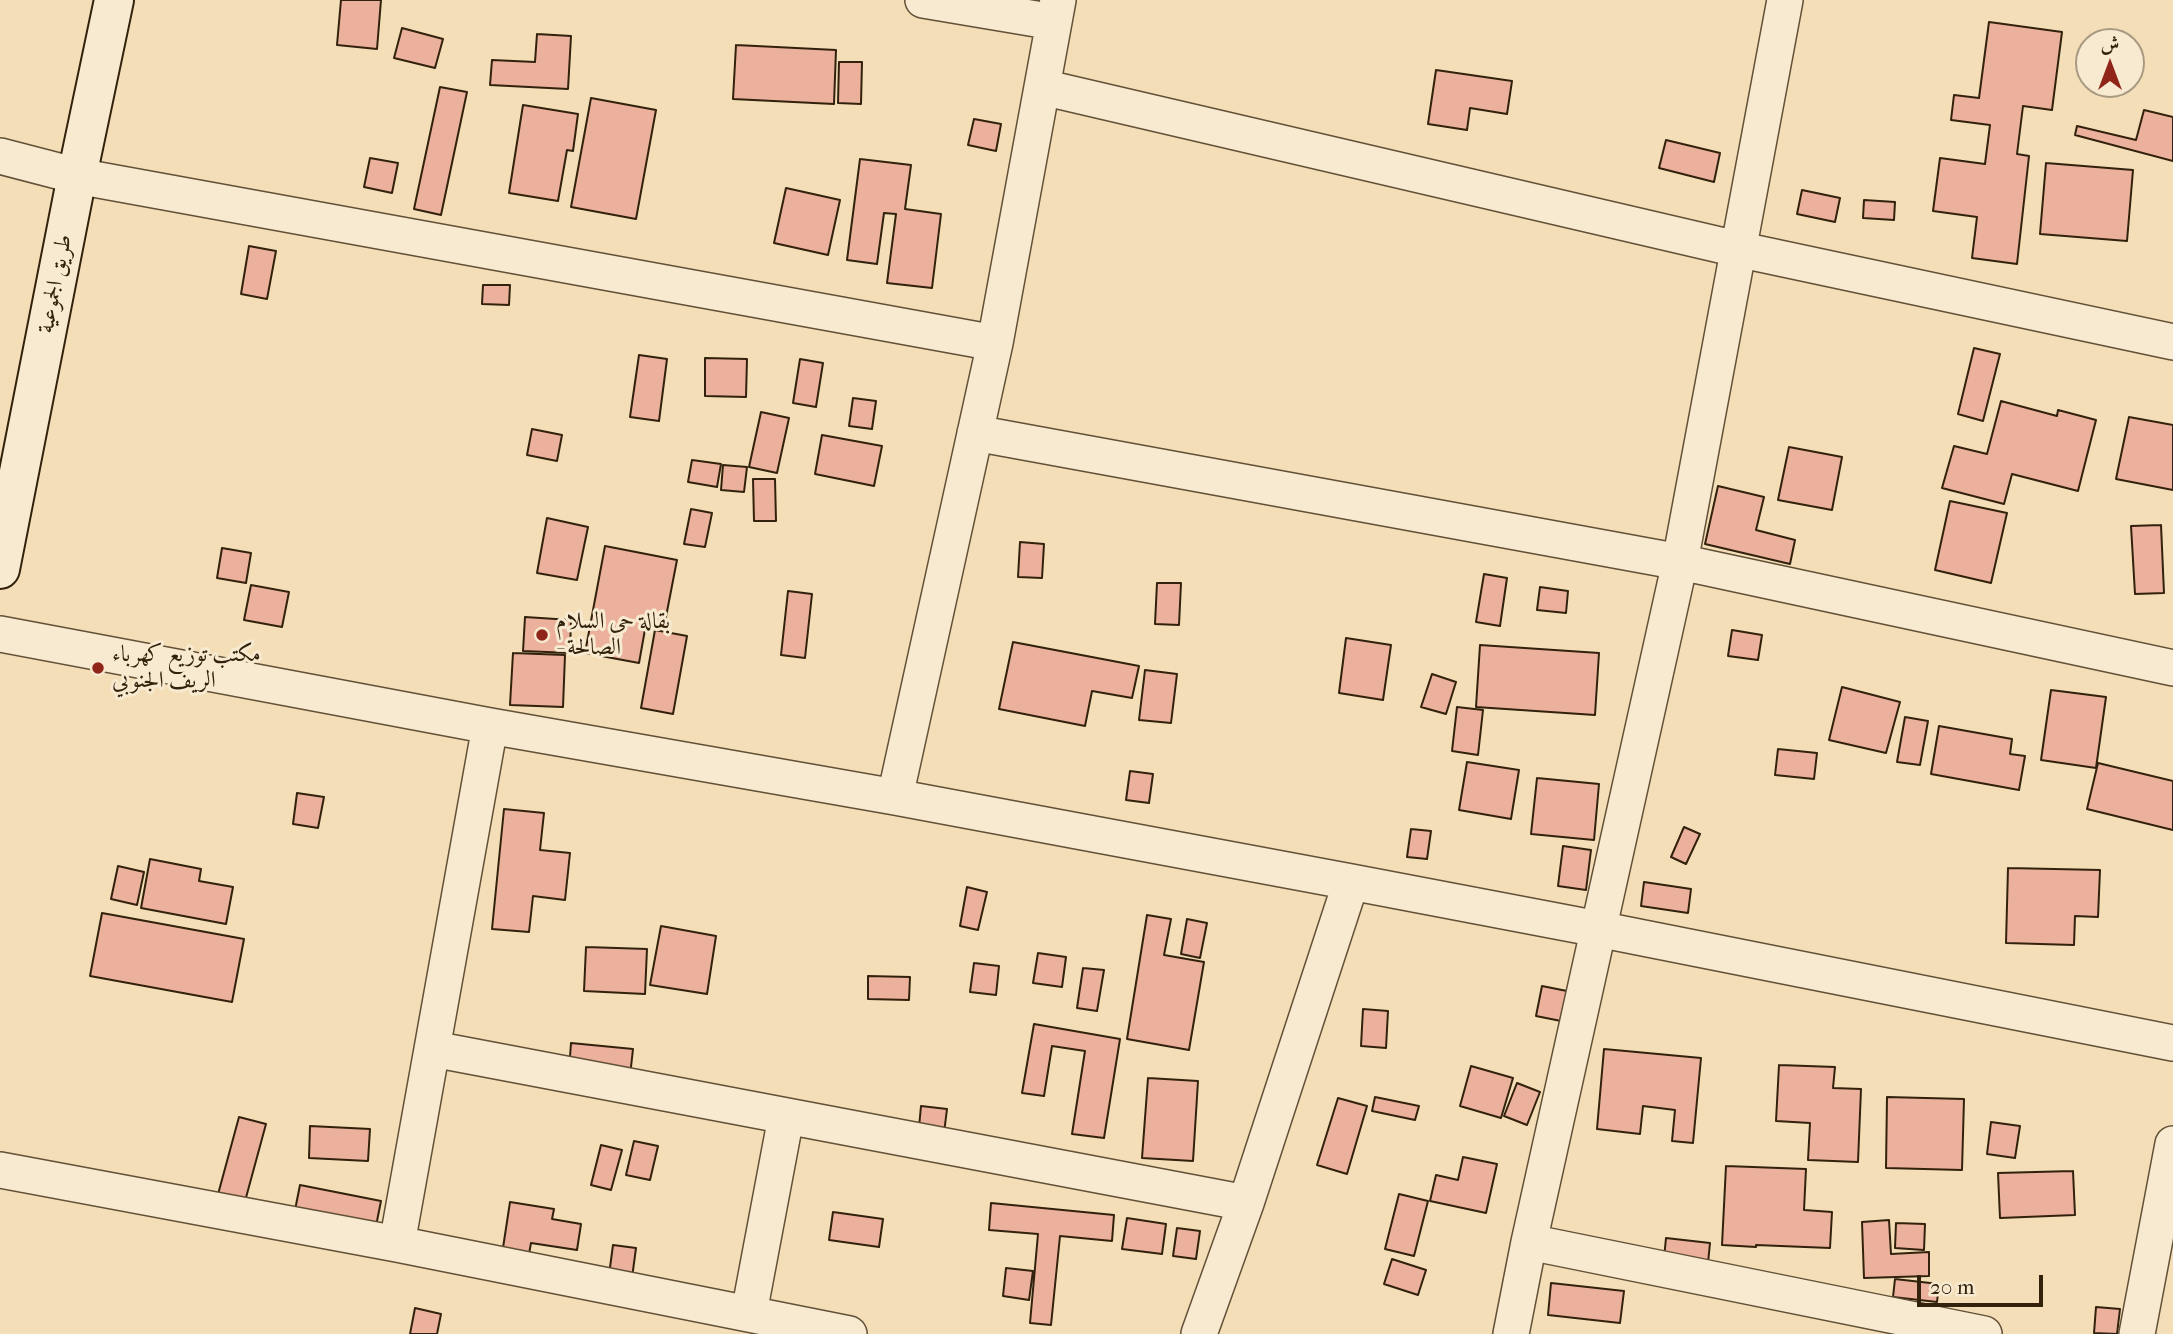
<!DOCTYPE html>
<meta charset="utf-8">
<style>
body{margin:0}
#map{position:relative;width:2173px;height:1334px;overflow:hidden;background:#f3deb7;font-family:"IM FELL French Canon",Amiri,serif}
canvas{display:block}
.north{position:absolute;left:2075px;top:28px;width:70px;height:70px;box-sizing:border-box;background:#f7ead0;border:2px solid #a89a82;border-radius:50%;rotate:0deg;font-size:19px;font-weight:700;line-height:28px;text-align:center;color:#32210c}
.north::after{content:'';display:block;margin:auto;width:24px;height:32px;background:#8f2418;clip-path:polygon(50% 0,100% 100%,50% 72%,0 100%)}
.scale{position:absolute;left:1917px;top:1275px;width:126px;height:32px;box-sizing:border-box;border:4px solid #32210c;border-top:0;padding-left:9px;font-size:21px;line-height:24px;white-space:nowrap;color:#32210c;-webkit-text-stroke:5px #f7ead0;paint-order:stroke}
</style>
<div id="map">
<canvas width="2173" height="1334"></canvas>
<div class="north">ش</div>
<div class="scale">20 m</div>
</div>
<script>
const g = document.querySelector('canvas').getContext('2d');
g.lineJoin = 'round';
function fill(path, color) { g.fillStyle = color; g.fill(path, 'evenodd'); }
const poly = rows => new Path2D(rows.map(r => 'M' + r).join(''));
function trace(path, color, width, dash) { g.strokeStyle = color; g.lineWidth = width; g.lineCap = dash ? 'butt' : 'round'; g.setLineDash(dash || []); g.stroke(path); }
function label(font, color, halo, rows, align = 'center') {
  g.font = font + ' "IM FELL French Canon",Amiri,serif'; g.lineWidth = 6; g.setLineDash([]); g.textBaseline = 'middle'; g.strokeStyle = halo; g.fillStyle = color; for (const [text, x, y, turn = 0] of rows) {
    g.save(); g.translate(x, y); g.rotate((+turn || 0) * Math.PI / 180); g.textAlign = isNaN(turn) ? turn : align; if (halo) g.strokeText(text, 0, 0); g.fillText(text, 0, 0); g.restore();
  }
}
const building = poly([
 [341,0,381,0,377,49,337,45,341,0],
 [1989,22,2062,32,2052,110,2023,106,2017,154,2029,156,2017,264,1972,258,1977,217,1933,211,1940,158,1985,164,1990,125,1951,120,1954,95,1979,98,1989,22],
 [402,28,443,39,435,68,394,58,402,28],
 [537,34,571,36,568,89,490,85,492,60,535,62,537,34],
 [736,45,836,50,834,104,733,99,736,45],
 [839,62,862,62,861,104,838,103,839,62],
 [1436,70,1512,81,1507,114,1470,108,1467,130,1428,124,1436,70],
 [440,87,467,92,441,215,414,209,440,87],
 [591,98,656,110,636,219,571,207,591,98],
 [523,105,578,114,573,151,567,150,558,201,509,193,523,105],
 [2144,110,2173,117,2173,161,2075,135,2077,126,2136,140,2144,110],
 [974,119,1001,124,996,151,968,145,974,119],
 [1666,140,1720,153,1714,182,1659,168,1666,140],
 [370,158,398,163,392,193,364,187,370,158],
 [860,159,911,165,905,209,941,214,932,288,887,283,896,214,884,213,877,264,847,260,860,159],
 [2046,163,2133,170,2127,241,2040,234,2046,163],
 [786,188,840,200,828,255,774,243,786,188],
 [1802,190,1840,198,1835,222,1797,214,1802,190],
 [1864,200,1895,202,1894,220,1863,218,1864,200],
 [249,246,276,251,267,299,241,294,249,246],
 [483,285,510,285,509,305,482,304,483,285],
 [1974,348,2000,354,1983,421,1958,414,1974,348],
 [639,355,667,359,659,421,630,417,639,355],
 [705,358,747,359,746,397,705,396,705,358],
 [800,359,823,363,816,407,793,403,800,359],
 [853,398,876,401,872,429,849,426,853,398],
 [2001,401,2057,416,2058,410,2096,420,2078,491,2012,474,2004,504,1942,488,1954,446,1987,454,2001,401],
 [761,412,789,418,777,473,749,467,761,412],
 [2129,417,2173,425,2173,490,2116,479,2129,417],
 [532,429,562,435,557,461,527,455,532,429],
 [822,435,882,446,874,486,815,474,822,435],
 [1789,447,1842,457,1832,510,1778,500,1789,447],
 [692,460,721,464,717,487,688,482,692,460],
 [723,465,747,467,744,492,721,490,723,465],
 [753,479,775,479,776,521,754,521,753,479],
 [1718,486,1764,497,1756,530,1795,540,1790,564,1705,544,1718,486],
 [1950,501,2007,513,1991,583,1935,570,1950,501],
 [691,509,712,513,705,547,684,544,691,509],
 [547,518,588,527,577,580,537,573,547,518],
 [2161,525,2164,593,2135,594,2131,526,2161,525],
 [1020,542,1044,544,1042,578,1018,577,1020,542],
 [605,546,677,560,664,627,646,624,639,663,585,653,605,546],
 [222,548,251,553,246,583,217,578,222,548],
 [1484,574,1507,578,1500,626,1476,622,1484,574],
 [1157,583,1181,583,1179,625,1155,624,1157,583],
 [251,585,289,592,282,627,244,620,251,585],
 [1540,587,1568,591,1566,613,1537,610,1540,587],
 [788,591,812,594,805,658,781,655,788,591],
 [525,617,571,620,570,653,523,651,525,617],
 [655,630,687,636,673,714,641,708,655,630],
 [1732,630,1762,635,1758,660,1728,656,1732,630],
 [1346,638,1391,645,1383,700,1339,693,1346,638],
 [1013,642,1139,666,1132,698,1092,691,1085,726,999,709,1013,642],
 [1480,645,1599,653,1595,715,1476,707,1480,645],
 [513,653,565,655,563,707,510,705,513,653],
 [1145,670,1177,674,1171,723,1139,720,1145,670],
 [1432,674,1456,682,1446,714,1421,707,1432,674],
 [1842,687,1900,702,1886,753,1829,740,1842,687],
 [2051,690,2106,697,2096,768,2041,760,2051,690],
 [1457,707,1483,710,1478,755,1452,751,1457,707],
 [1905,717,1928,721,1920,765,1897,762,1905,717],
 [1939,726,2012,739,2010,754,2025,756,2019,790,1931,774,1939,726],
 [1778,749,1817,753,1814,779,1775,775,1778,749],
 [1467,762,1519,770,1511,819,1459,810,1467,762],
 [2098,763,2173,781,2173,830,2087,809,2098,763],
 [1130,771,1153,774,1149,803,1126,800,1130,771],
 [1537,778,1599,784,1594,840,1531,834,1537,778],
 [297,793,324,797,318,828,293,824,297,793],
 [504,809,544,813,540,850,570,853,565,900,533,896,529,932,492,929,504,809],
 [1684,827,1700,834,1686,864,1671,857,1684,827],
 [1411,829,1431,831,1427,859,1407,857,1411,829],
 [1563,846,1591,850,1586,890,1558,886,1563,846],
 [150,859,201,869,199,881,233,887,226,924,141,908,150,859],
 [118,866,144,872,137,905,111,899,118,866],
 [2008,868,2100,870,2098,917,2075,916,2074,945,2006,943,2008,868],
 [1644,882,1691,889,1688,913,1641,906,1644,882],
 [967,887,987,892,978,930,960,926,967,887],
 [102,913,244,939,232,1002,90,976,102,913],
 [1147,915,1171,919,1164,955,1204,962,1189,1050,1127,1039,1147,915],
 [1187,919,1207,923,1200,958,1181,954,1187,919],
 [661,926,716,936,707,994,650,985,661,926],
 [586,947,647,949,645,994,584,991,586,947],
 [1038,953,1066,957,1062,987,1033,983,1038,953],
 [974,963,999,966,996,995,970,992,974,963],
 [1083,968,1104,970,1097,1011,1077,1008,1083,968],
 [868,976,910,977,909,1000,868,999,868,976],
 [1542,986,1567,991,1561,1021,1536,1016,1542,986],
 [1363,1009,1388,1011,1386,1048,1361,1046,1363,1009],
 [1034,1024,1120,1039,1104,1138,1072,1134,1085,1051,1052,1046,1044,1096,1022,1093,1034,1024],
 [571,1043,633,1049,630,1076,569,1071,571,1043],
 [1604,1049,1701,1058,1693,1143,1672,1141,1675,1110,1643,1106,1640,1134,1597,1129,1604,1049],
 [1779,1065,1835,1067,1833,1088,1861,1089,1858,1162,1808,1160,1810,1123,1776,1121,1779,1065],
 [1471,1066,1513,1078,1501,1118,1460,1106,1471,1066],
 [1148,1078,1198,1081,1193,1161,1142,1158,1148,1078],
 [1517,1083,1540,1092,1527,1125,1504,1116,1517,1083],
 [1375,1097,1419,1106,1415,1120,1372,1111,1375,1097],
 [1887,1097,1964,1099,1962,1170,1886,1168,1887,1097],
 [1338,1098,1367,1106,1347,1174,1317,1165,1338,1098],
 [921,1106,947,1109,943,1141,918,1138,921,1106],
 [239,1117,266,1124,244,1205,217,1198,239,1117],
 [1991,1122,2020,1126,2015,1158,1987,1154,1991,1122],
 [310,1126,370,1129,368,1161,309,1158,310,1126],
 [634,1141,658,1146,650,1180,626,1175,634,1141],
 [601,1145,622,1150,611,1190,591,1185,601,1145],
 [1463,1157,1497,1164,1486,1213,1430,1201,1436,1175,1458,1180,1463,1157],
 [1726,1166,1806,1169,1804,1210,1832,1212,1830,1248,1756,1245,1756,1247,1722,1245,1726,1166],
 [2073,1171,2075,1215,2000,1218,1998,1173,2073,1171],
 [300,1185,381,1201,375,1231,294,1215,300,1185],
 [1399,1194,1428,1201,1414,1256,1385,1249,1399,1194],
 [510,1202,554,1209,552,1219,581,1224,577,1250,531,1243,527,1265,501,1261,510,1202],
 [991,1203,1114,1215,1112,1241,1060,1236,1051,1325,1030,1323,1038,1234,989,1230,991,1203],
 [833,1212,883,1219,879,1247,829,1240,833,1212],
 [1127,1218,1166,1224,1162,1254,1122,1249,1127,1218],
 [1889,1220,1891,1254,1929,1252,1929,1276,1864,1278,1862,1222,1889,1220],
 [1896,1223,1925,1224,1924,1250,1895,1248,1896,1223],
 [1177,1228,1200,1231,1196,1259,1173,1256,1177,1228],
 [1666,1238,1710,1243,1708,1263,1664,1258,1666,1238],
 [613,1245,636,1248,632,1278,609,1275,613,1245],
 [1392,1259,1426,1270,1418,1295,1384,1284,1392,1259],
 [1006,1268,1033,1271,1029,1300,1003,1296,1006,1268],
 [1895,1279,1939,1284,1937,1302,1893,1297,1895,1279],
 [1551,1283,1624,1291,1620,1323,1548,1315,1551,1283],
 [2096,1307,2120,1309,2117,1334,2094,1333,2096,1307],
 [415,1308,441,1314,437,1334,410,1334,415,1308]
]);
fill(building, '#ebb19c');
trace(building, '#32210c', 2);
const street = poly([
 [923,0,1054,22],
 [1042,87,1737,249,2173,342],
 [0,156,77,176,995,343],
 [975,433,1680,562,2173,668],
 [0,634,490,726,895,797,1351,882,1598,929,2173,1043],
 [895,797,995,343,1058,0],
 [433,1049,1246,1203],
 [0,1170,397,1244,849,1334],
 [1529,1242,1984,1334],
 [397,1244,490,726],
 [749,1313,786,1117],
 [1199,1334,1246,1203,1351,882],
 [1511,1334,1529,1242,1680,562,1785,0],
 [2137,1334,2173,1144]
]);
const secondary = poly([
 [0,569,77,176,114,0]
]);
trace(street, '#625037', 38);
trace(secondary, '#32210c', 42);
trace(street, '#f7ead0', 35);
trace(secondary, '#f7ead0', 38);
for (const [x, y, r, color] of [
 [542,635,7,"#8f2418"],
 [98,668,7,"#8f2418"]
]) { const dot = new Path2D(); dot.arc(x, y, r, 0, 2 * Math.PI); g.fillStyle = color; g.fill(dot); trace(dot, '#f7ead0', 2.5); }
label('23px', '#32210c', '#f7ead0', [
 ["طريق الجموعية",56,284,-79]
]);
label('23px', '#32210c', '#f7ead0', [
 ["بقالة حي السلام",556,622],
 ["- الصالحة",556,648],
 ["مكتب توزيع كهرباء",112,655],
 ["الريف الجنوبي",112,681]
], 'left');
</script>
